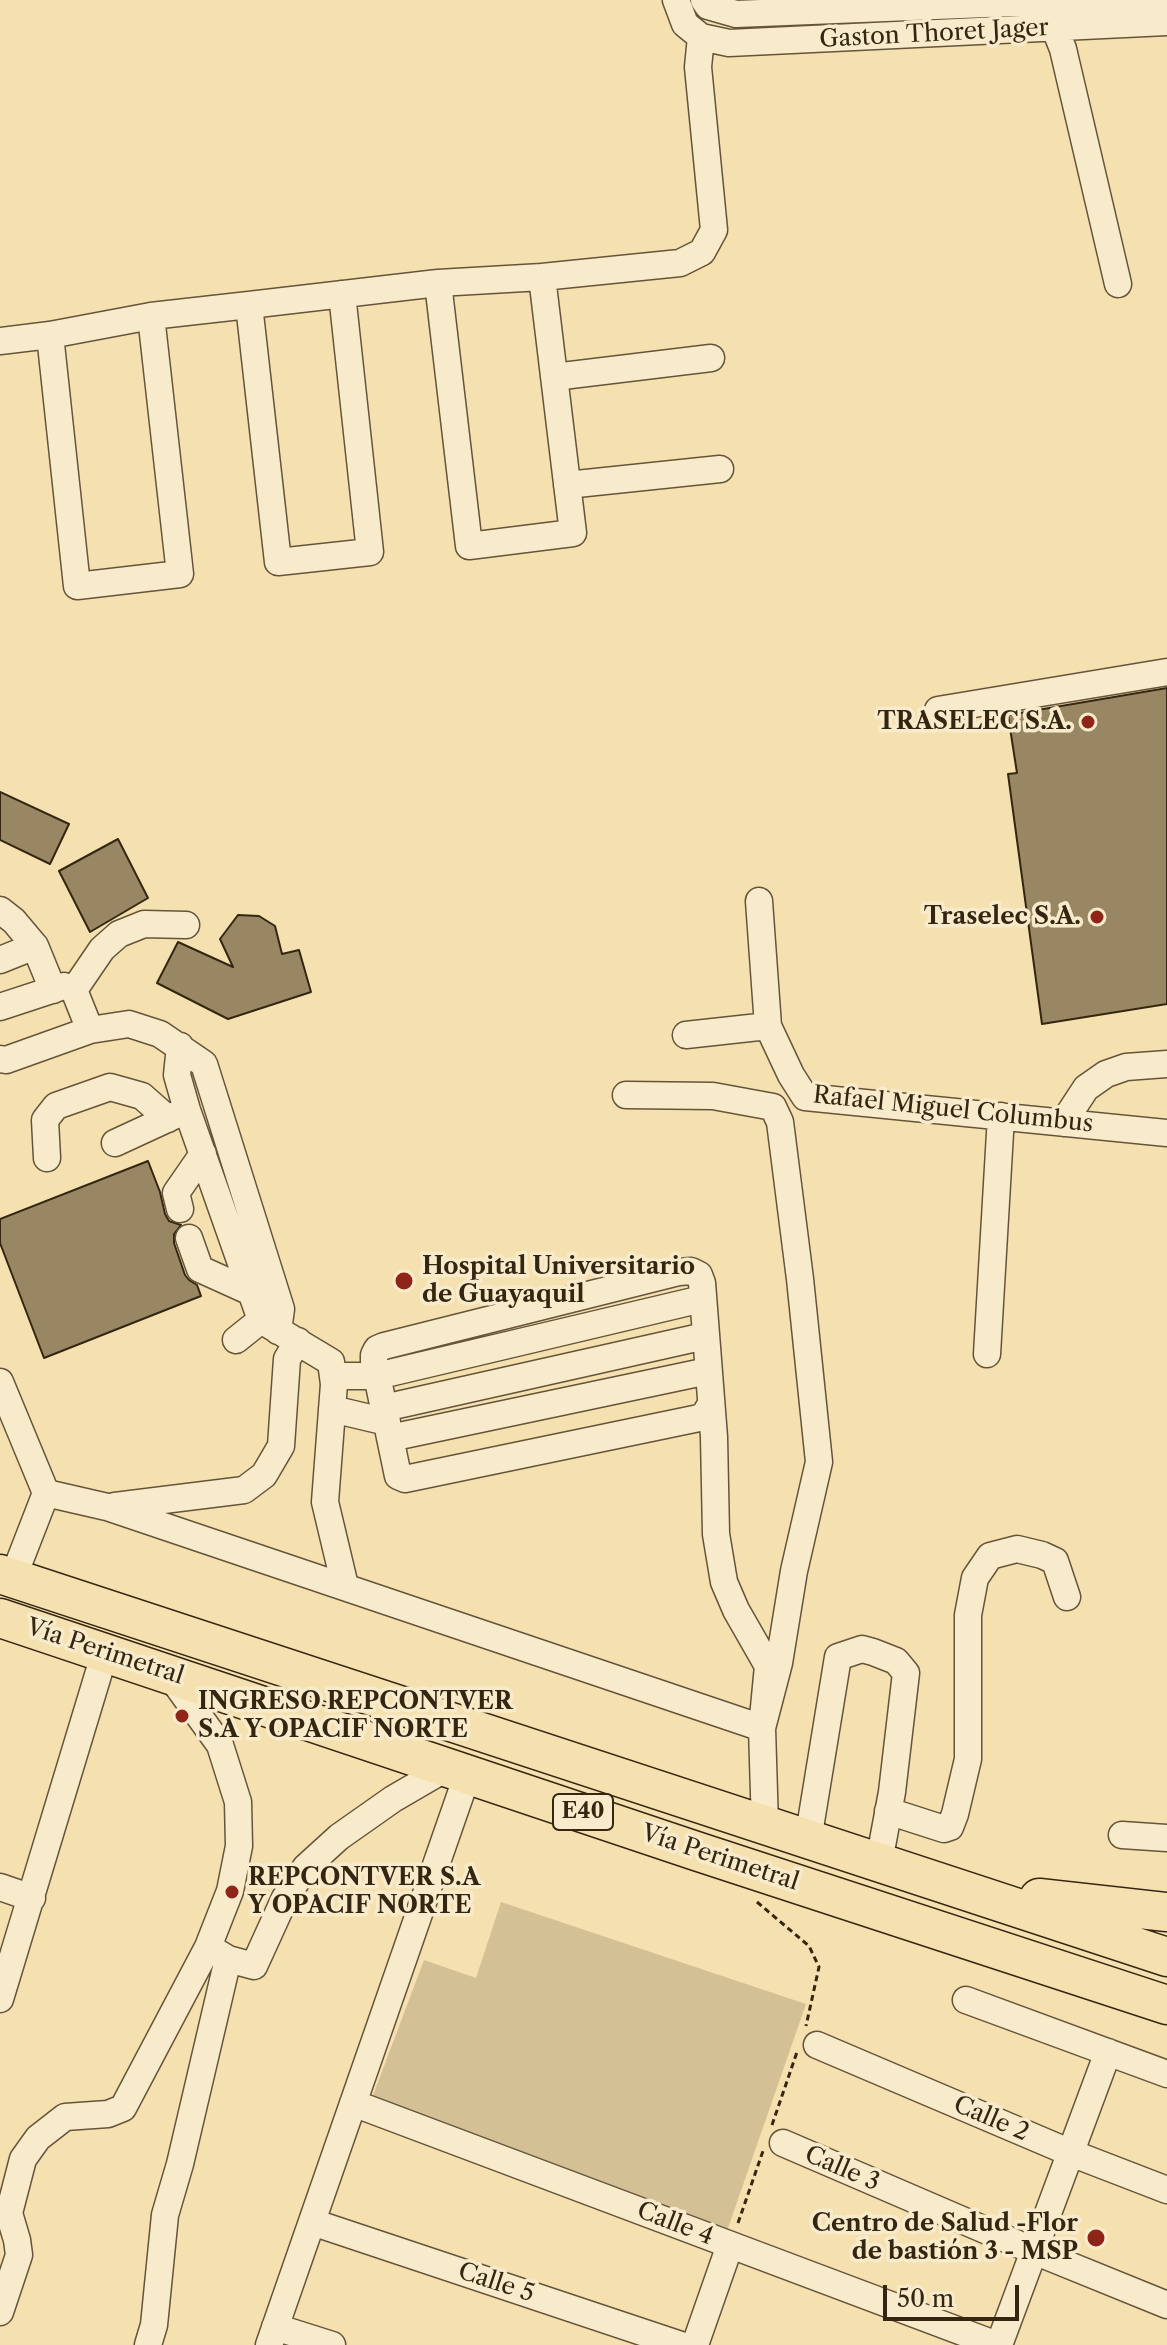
<!DOCTYPE html>
<meta charset="utf-8">
<style>
body{margin:0}
#map{position:relative;width:1167px;height:2345px;overflow:hidden;background:#f5e0b0;font-family:"Libre Caslon Text",serif}
canvas{display:block}
.scale{position:absolute;left:883px;top:2285px;width:136px;height:36px;box-sizing:border-box;border:4px solid #352612;border-top:0;padding-left:10px;font-size:24px;line-height:28px;white-space:nowrap;color:#352612;-webkit-text-stroke:6px #f8ebcc;paint-order:stroke}
</style>
<div id="map">
<canvas width="1167" height="2345"></canvas>
<div class="scale">50 m</div>
</div>
<script>
const g = document.querySelector('canvas').getContext('2d');
g.lineJoin = 'round';
function fill(path, color) { g.fillStyle = color; g.fill(path, 'evenodd'); }
const poly = rows => new Path2D(rows.map(r => 'M' + r).join(''));
function trace(path, color, width, dash) { g.strokeStyle = color; g.lineWidth = width; g.lineCap = dash ? 'butt' : 'round'; g.setLineDash(dash || []); g.stroke(path); }
function label(font, color, halo, rows, align = 'center') {
  g.font = font + ' "Libre Caslon Text",serif'; g.lineWidth = 7; g.setLineDash([]); g.textBaseline = 'middle'; g.strokeStyle = halo; g.fillStyle = color; for (const [text, x, y, turn = 0] of rows) {
    g.save(); g.translate(x, y); g.rotate((+turn || 0) * Math.PI / 180); g.textAlign = isNaN(turn) ? turn : align; if (halo) g.strokeText(text, 0, 0); g.fillText(text, 0, 0); g.restore();
  }
}
fill(poly([
 [501,1902,806,2004,727,2231,372,2098,424,1960,476,1978]
]), '#d4c095');
const building = poly([
 [1167,688,1167,1004,1042,1024,1008,774,1017,773,1008,715,1167,688],
 [0,792,69,824,50,864,0,840,0,792],
 [118,839,148,898,90,932,59,871,118,839],
 [238,915,259,916,275,926,282,954,299,950,311,992,228,1019,157,983,178,942,233,967,220,939,238,915],
 [148,1161,160,1192,165,1214,169,1221,181,1225,174,1234,174,1243,185,1275,189,1280,197,1285,201,1296,44,1358,0,1243,0,1219,148,1161]
]);
fill(building, '#998764');
trace(building, '#352612', 2);
const minor = poly([
 [676,0,685,24,701,37,729,43,1167,22],
 [704,0,708,6,736,14,1010,3,1167,2],
 [1055,29,1063,49,1118,284],
 [438,283,469,546,573,533,542,277],
 [249,305,278,562,370,552,342,294],
 [50,335,77,586,180,574,151,316],
 [0,341,50,335,151,316,249,305,438,283,542,277,680,263,702,252,714,230,698,67,701,37],
 [554,377,711,358],
 [567,485,720,469],
 [938,710,1167,672],
 [759,901,768,1026],
 [0,910,14,921,35,946,53,990],
 [0,960,35,946],
 [74,990,102,949,119,934,144,924,186,925],
 [0,1007,64,986,74,990,90,1030],
 [686,1035,768,1026,791,1075,805,1097,1167,1133],
 [180,1046,177,1075,187,1110,261,1320,331,1362,334,1384,325,1502,345,1586],
 [0,1059,6,1060,90,1030,129,1024,160,1034,204,1064,281,1309,278,1331],
 [626,1095,713,1096,773,1107,780,1122,800,1279,819,1462,794,1571,779,1663,762,1728,765,1826],
 [1063,1123,1086,1088,1106,1074,1126,1067,1167,1064],
 [115,1143,180,1113],
 [47,1158,45,1120,56,1106,110,1087,142,1096,168,1119],
 [180,1209,176,1193,203,1154],
 [189,1238,200,1269,253,1293],
 [236,1340,261,1320],
 [987,1354,1001,1116],
 [333,1376,377,1376,702,1299],
 [0,1382,46,1493,13,1578],
 [384,1408,705,1336],
 [332,1409,387,1422],
 [390,1438,708,1371],
 [46,1493,107,1507,762,1728,768,1666,736,1610,724,1582,716,1534,714,1437,702,1283,699,1275,691,1271,679,1272,384,1346,377,1349,374,1355,374,1361,397,1471,398,1476,405,1479,699,1418,705,1414,711,1404],
 [115,1506,244,1490,264,1475,281,1446,287,1359,298,1341],
 [168,1673,220,1745,238,1802,239,1846,230,1891,208,1947,228,1959,254,1966,285,1898,306,1867,339,1837,393,1799,448,1767],
 [888,1811,944,1829,950,1827,955,1814,968,1759,968,1615,975,1578,990,1556,1017,1549,1042,1555,1055,1561,1067,1597],
 [1122,1835,1167,1838],
 [808,1840,838,1657,862,1649,873,1652,896,1661,906,1673,892,1792,879,1862],
 [0,1887,32,1898],
 [0,1999,105,1652],
 [966,2000,1167,2074],
 [817,2045,1071,2153,1167,2190],
 [353,2103,997,2345],
 [783,2143,1034,2251,1167,2305],
 [312,2222,681,2345],
 [0,2312,19,2255,17,2240,9,2213,23,2159,38,2138,65,2117,108,2114,123,2108,208,1947],
 [275,2327,332,2345],
 [148,2345,154,2325,165,2215,180,2164,228,1959],
 [269,2345,468,1773],
 [695,2345,730,2245],
 [999,2345,1108,2052]
]);
const highway = poly([
 [0,1574,1167,1957],
 [0,1618,696,1851,1167,2005],
 [1039,1898,1167,1912]
]);
trace(minor, '#65543a', 29);
trace(highway, '#352612', 41);
trace(poly([
 [757,1902,809,1946,819,1967,806,2026],
 [772,2125,797,2052],
 [738,2223,763,2151]
]), '#352612', 3, [6, 4]);
trace(minor, '#f8ebcc', 26);
trace(highway, '#f5e0b0', 38);
for (const [x, y, r, color] of [
 [1088,722,8,"#8f2418"],
 [1097,917,8,"#8f2418"],
 [404,1281,10,"#8f2418"],
 [182,1716,8,"#8f2418"],
 [232,1892,8,"#8f2418"],
 [1096,2238,10,"#8f2418"]
]) { const dot = new Path2D(); dot.arc(x, y, r, 0, 2 * Math.PI); g.fillStyle = color; g.fill(dot); trace(dot, '#f8ebcc', 3); }
for (const [x, y, w] of [
 [583,1812,60]
]) { const box = new Path2D(); box.roundRect(x - w / 2, y - 18, w, 36, 6); g.fillStyle = '#f8ebcc'; g.fill(box); trace(box, '#352612', 2); }
label('bold 22px', '#352612', null, [
 ["E40",583,1812]
]);
label('24px', '#352612', '#f8ebcc', [
 ["Gaston Thoret Jager",934,34,-3],
 ["Rafael Miguel Columbus",953,1110,6],
 ["Vía Perimetral",105,1652,18],
 ["Vía Perimetral",720,1858,18],
 ["Calle 2",991,2119,23],
 ["Calle 3",842,2169,23],
 ["Calle 4",675,2224,21],
 ["Calle 5",496,2283,18]
]);
label('bold 24px', '#352612', '#f8ebcc', [
 ["TRASELEC S.A.",1072,722],
 ["Traselec S.A.",1081,917],
 ["Hospital Universitario",422,1267,"left"],
 ["de Guayaquil",422,1295,"left"],
 ["INGRESO REPCONTVER",198,1702,"left"],
 ["S.A Y OPACIF NORTE",198,1730,"left"],
 ["REPCONTVER S.A",248,1878,"left"],
 ["Y OPACIF NORTE",248,1906,"left"],
 ["Centro de Salud -Flor",1078,2224],
 ["de bastión 3 - MSP",1078,2252]
], 'right');
</script>
